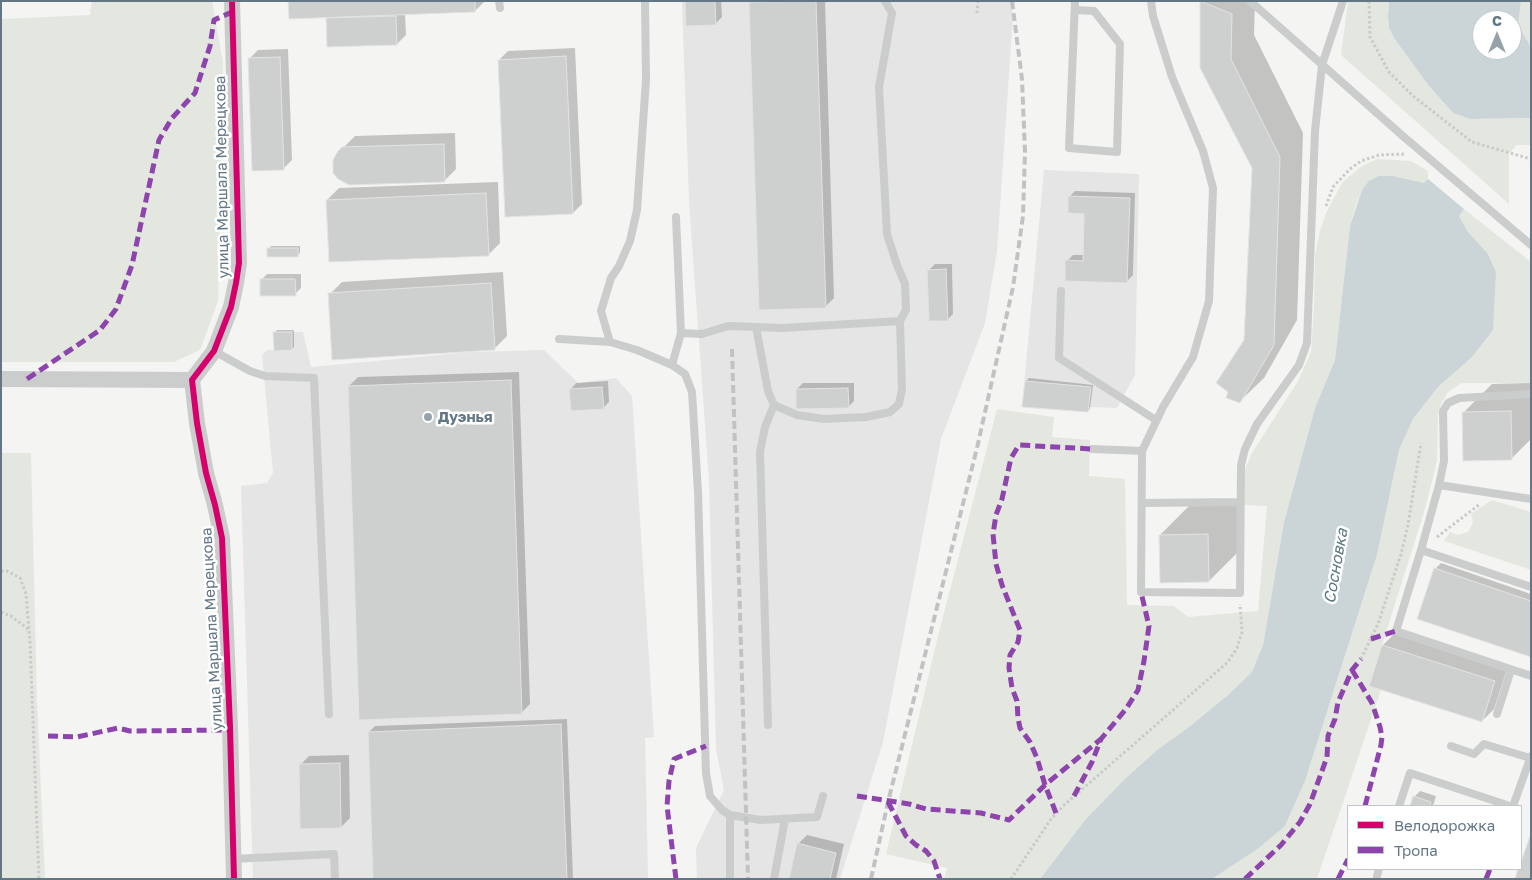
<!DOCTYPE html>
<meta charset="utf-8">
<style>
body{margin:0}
#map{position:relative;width:1532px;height:880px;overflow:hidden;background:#f4f4f2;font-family:"Golos Text",sans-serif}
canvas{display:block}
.frame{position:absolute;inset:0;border:2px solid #627684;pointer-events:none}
.legend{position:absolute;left:1347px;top:805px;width:175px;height:65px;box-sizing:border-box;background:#fff;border:1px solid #c0c8ce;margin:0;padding:6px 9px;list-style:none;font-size:15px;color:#627684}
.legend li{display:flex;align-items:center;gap:10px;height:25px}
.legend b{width:25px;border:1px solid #c0c8ce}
.north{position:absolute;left:1472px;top:10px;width:50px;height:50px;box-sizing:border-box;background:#fff;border:1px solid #c0c8ce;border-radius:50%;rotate:0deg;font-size:14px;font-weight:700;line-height:20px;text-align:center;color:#627684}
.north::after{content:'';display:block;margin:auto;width:18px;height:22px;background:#95a2aa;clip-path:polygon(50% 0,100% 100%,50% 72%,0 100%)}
</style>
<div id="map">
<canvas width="1532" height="880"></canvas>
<div class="frame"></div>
<ul class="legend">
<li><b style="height:6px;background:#d6006c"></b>Велодорожка</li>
<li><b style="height:6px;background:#8e44ad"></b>Тропа</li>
</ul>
<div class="north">С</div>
</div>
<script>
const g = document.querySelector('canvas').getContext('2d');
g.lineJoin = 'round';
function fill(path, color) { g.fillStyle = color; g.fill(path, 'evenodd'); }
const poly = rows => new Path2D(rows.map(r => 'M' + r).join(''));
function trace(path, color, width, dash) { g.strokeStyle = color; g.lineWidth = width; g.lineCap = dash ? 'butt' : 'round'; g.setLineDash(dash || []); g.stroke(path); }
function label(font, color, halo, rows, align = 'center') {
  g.font = font + ' "Golos Text",sans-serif'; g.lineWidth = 5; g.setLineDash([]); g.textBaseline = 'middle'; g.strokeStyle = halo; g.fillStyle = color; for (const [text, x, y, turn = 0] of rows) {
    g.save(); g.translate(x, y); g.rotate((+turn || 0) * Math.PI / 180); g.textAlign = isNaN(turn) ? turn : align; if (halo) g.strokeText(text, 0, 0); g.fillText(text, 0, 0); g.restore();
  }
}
fill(poly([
 [682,1,1010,1,1013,15,997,251,985,323,941,439,883,742,840,879,697,879,696,848,724,790,716,749,709,480,689,202],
 [1044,170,1139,174,1135,375,1117,408,1089,407,1088,412,1022,407],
 [273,332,303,332,311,367,471,352,544,350,578,383,616,378,632,396,654,737,645,738,648,879,253,879,241,486,267,483,273,473,262,355,267,350,274,350]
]), '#e4e5e4');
fill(poly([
 [92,1,212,1,223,63,218,301,200,350,174,362,1,362,1,19,90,15],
 [1348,1,1389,1,1388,16,1389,28,1394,38,1429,86,1453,113,1470,119,1531,118,1531,145,1516,145,1509,154,1509,204,1341,55],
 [1521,1,1531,1,1531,47,1518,25],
 [1377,159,1411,161,1428,171,1428,179,1424,183,1393,176,1362,190,1356,205,1350,226,1335,360,1315,408,1284,522,1263,645,1252,672,1228,695,1189,727,1157,750,1085,820,1040,879,944,879,947,868,886,854,937,640,997,409,1054,417,1052,437,1090,440,1089,476,1125,479,1127,605,1174,606,1188,617,1258,611,1267,506,1245,505,1243,474,1252,453,1298,381,1311,352,1314,306,1315,255,1320,231,1326,213,1342,183,1360,167],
 [1464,209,1531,262,1531,383,1462,383,1448,392,1441,404,1438,415,1437,461,1425,509,1369,686,1381,690,1317,879,1212,879,1259,848,1285,826,1305,781,1377,555,1399,450,1413,419,1438,387,1471,358,1494,288,1496,272,1488,254,1468,232,1459,216],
 [1,453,31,453,37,700,45,879,1,879],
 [1492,500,1531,512,1531,570,1444,541,1450,532,1458,535,1468,532,1473,523,1471,514]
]), '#e4e7e0');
fill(poly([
 [1389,1,1521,1,1518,25,1531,47,1531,118,1470,119,1453,113,1429,86,1394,38,1389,28,1388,16],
 [1482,20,1512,20,1512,50,1482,50],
 [1379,176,1393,176,1424,183,1428,179,1464,209,1459,216,1468,232,1488,254,1496,272,1493,330,1471,358,1438,387,1413,419,1399,450,1377,555,1305,781,1285,826,1259,848,1212,879,1040,879,1085,820,1123,781,1157,750,1189,727,1228,695,1252,672,1263,645,1284,522,1315,408,1335,360,1350,226,1362,190,1369,181]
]), '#cbd4d7');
fill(poly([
 [290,1,484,1,484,2,475,11,405,14,406,35,397,44,328,46,327,16],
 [686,1,721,1,722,17,716,23],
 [752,1,825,1,834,298,825,307,750,3],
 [1202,1,1255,1,1254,35,1303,133,1297,320,1264,378,1240,401,1245,341,1253,168,1201,68],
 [575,48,582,204,573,213,499,60,508,51],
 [288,49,292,160,283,169,249,59,258,50],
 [455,133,456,169,444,181,339,152,355,136],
 [498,182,500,243,488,255,327,200,339,188],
 [1075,191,1135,193,1133,275,1127,281,1067,261,1073,255,1085,255,1086,213,1069,197],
 [271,246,300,246,300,253,297,256,269,249],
 [935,264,952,264,953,314,947,320,929,270],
 [503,272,507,336,495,348,330,294,342,282],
 [267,274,301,274,301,288,295,294,261,280],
 [277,330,294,330,294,347,292,349,274,333],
 [519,372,530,704,521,713,349,386,358,377],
 [1029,378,1093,385,1090,409,1088,411,1026,381],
 [608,381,609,402,603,408,571,389,576,383],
 [803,383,854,383,854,401,848,407,797,389],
 [1531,383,1531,439,1512,458,1463,413,1492,384],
 [1189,506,1237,506,1238,552,1209,581,1160,535],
 [1441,563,1531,594,1531,656,1435,569],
 [1395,633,1507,669,1494,709,1482,721,1383,645],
 [567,719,573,879,375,879,369,732,375,726],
 [349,755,350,818,341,827,300,765,309,756],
 [1420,791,1436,796,1433,806,1411,806,1414,797],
 [807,835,844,844,836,879,790,879,798,844]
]), '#0003');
const building = poly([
 [288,1,475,1,475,12,289,19,288,1],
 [685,1,715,1,716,25,686,26,685,1],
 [816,1,826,308,759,310,749,2,816,1],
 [1200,1,1232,14,1231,59,1280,157,1274,345,1240,403,1226,398,1228,392,1216,383,1244,340,1252,168,1200,68,1200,1],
 [396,16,397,45,327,47,326,18,396,16],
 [566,56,573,214,505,217,498,60,566,56],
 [280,57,284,170,252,171,248,58,280,57],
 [444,144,445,182,349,185,338,179,333,173,333,160,338,151,342,147,444,144],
 [486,193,489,256,329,262,326,200,486,193],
 [1068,196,1130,198,1127,283,1065,281,1065,260,1083,261,1084,214,1068,213,1068,196],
 [267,248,298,248,298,257,267,257,267,248],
 [946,269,948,321,929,321,927,270,946,269],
 [260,279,295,279,296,296,260,296,260,279],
 [491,283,495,350,332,360,328,293,491,283],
 [273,332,292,332,292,350,274,351,273,332],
 [511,380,522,714,359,720,348,386,511,380],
 [1025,381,1091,387,1088,412,1022,407,1025,381],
 [602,387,604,409,571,411,569,389,602,387],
 [848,388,849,408,796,409,796,389,848,388],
 [1511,411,1512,460,1463,461,1462,412,1511,411],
 [1208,534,1209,582,1160,583,1159,535,1208,534],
 [1434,568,1531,601,1531,657,1417,619,1434,568],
 [1382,645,1495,681,1482,722,1369,686,1382,645],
 [561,724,567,879,373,879,368,732,561,724],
 [340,763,341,828,300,829,299,764,340,763],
 [1413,796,1431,802,1430,806,1410,806,1413,796],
 [1531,833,1531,879,1515,879,1518,869,1521,869,1521,862,1531,833],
 [797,843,836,853,830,879,789,879,797,843]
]);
fill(building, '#ced0d0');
trace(building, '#e3e3e2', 1);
trace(poly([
 [1369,1,1370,37,1389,72,1413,96,1472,142,1531,159],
 [977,13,978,1],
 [1326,206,1333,187,1350,169,1361,161,1379,155,1405,154],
 [1437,537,1480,504],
 [1,571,7,571,20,578,26,594,30,642,39,879],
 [1,612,11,616,28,629,28,632],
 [1361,659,1378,624,1401,554,1408,525,1421,443],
 [1011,879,1051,819,1063,806,1228,662,1237,648,1242,632,1240,604]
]), '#c9caca', 3, [2.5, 2.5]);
trace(poly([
 [499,1,500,8],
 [645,1,646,80,637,210,630,241,619,266,611,278,601,311,610,342,637,350,672,365,685,374,692,392,698,492,706,773,710,796,722,810,730,815,761,820,817,817,823,796],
 [1075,1,1069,148,1117,152,1120,44,1094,11,1075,10],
 [1151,1,1153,16,1172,77,1203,151,1213,188,1209,301,1193,357,1163,407,1142,451,1141,592,1240,593,1241,465,1245,449,1257,424,1299,365,1307,343,1315,131,1322,65,1343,1],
 [1250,1,1404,137,1531,245],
 [1061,291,1059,358,1156,420],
 [756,327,768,391,774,405,797,415,824,419,866,417,890,412,899,404,902,389,900,321,906,310,905,284,897,265,887,234,879,87,892,13,885,1],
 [681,333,702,334,728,326,782,328,900,321],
 [559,339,610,342],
 [214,351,250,371,265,376,314,378,329,714],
 [672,365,681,333,676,217],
 [1092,449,1142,451],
 [1439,485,1531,499],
 [1142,503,1241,502],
 [1421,550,1439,485,1444,461,1443,411,1448,403,1459,398,1531,394],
 [1531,587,1421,550,1396,631,1531,676],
 [1497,714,1511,670],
 [768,725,760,452,765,427,774,405],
 [1451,746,1474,754,1484,744,1530,758],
 [1399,806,1410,773,1510,806],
 [1513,806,1531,756],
 [730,815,730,879],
 [233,859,334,854,335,879],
 [1377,876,1379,869],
 [774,879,785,819]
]), '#cbcdcd', 8);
trace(poly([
 [232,1,239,263,236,283,231,307,214,351,192,380,197,423,206,473,215,505,222,538,230,727,234,879],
 [1,379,192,380]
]), '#cbcdcd', 16);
trace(poly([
 [732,349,748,879],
 [871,879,888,802,977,448,1013,287,1023,216,1025,152,1022,79,1012,1]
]), '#c0c2c3', 4, [8, 4]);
trace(poly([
 [27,379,100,330,116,309,132,265,159,140,172,118,195,93,210,46,214,20,232,12],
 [1371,639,1396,631],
 [1352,670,1372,703,1380,727,1382,737,1381,745,1365,806],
 [48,736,77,737,118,728,130,731,230,730],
 [857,796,909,804,926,809,981,813,1009,820,1045,785,1101,739],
 [1074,796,1092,762,1101,739,1126,709,1138,690,1144,661,1149,626,1141,592],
 [888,802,906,836,916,845,926,851,934,861,940,879],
 [1056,813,1045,785,1037,758,1030,742,1020,728,1018,718,1017,701,1012,688,1009,668,1010,655,1018,642,1020,630,1002,585,996,564,993,534,996,515,1002,499,1011,458,1019,445,1092,449],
 [676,879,667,806,669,781,674,759,706,746],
 [1245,879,1281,845,1300,822,1310,804,1327,757,1328,736,1335,719,1338,702,1352,670,1361,659],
 [1338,879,1348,859],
 [1486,879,1490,869]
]), '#8e44ad', 5, [10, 5]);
trace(poly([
 [232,1,239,263,236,283,231,307,214,351,192,380,197,423,206,473,215,505,222,538,230,727,234,879]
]), '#d6006c', 6);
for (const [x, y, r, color] of [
 [428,417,5,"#95a2aa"]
]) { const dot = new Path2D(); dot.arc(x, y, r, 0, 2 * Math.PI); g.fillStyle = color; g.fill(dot); trace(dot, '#fff', 2); }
label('15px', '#627684', '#fff', [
 ["улица Маршала Мерецкова",222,177,-91],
 ["улица Маршала Мерецкова",212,629,-93]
]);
label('bold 15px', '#627684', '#fff', [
 ["Дуэнья",438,417]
], 'left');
label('italic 16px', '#5e7981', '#fff', [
 ["Сосновка",1336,566,-80]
]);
</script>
